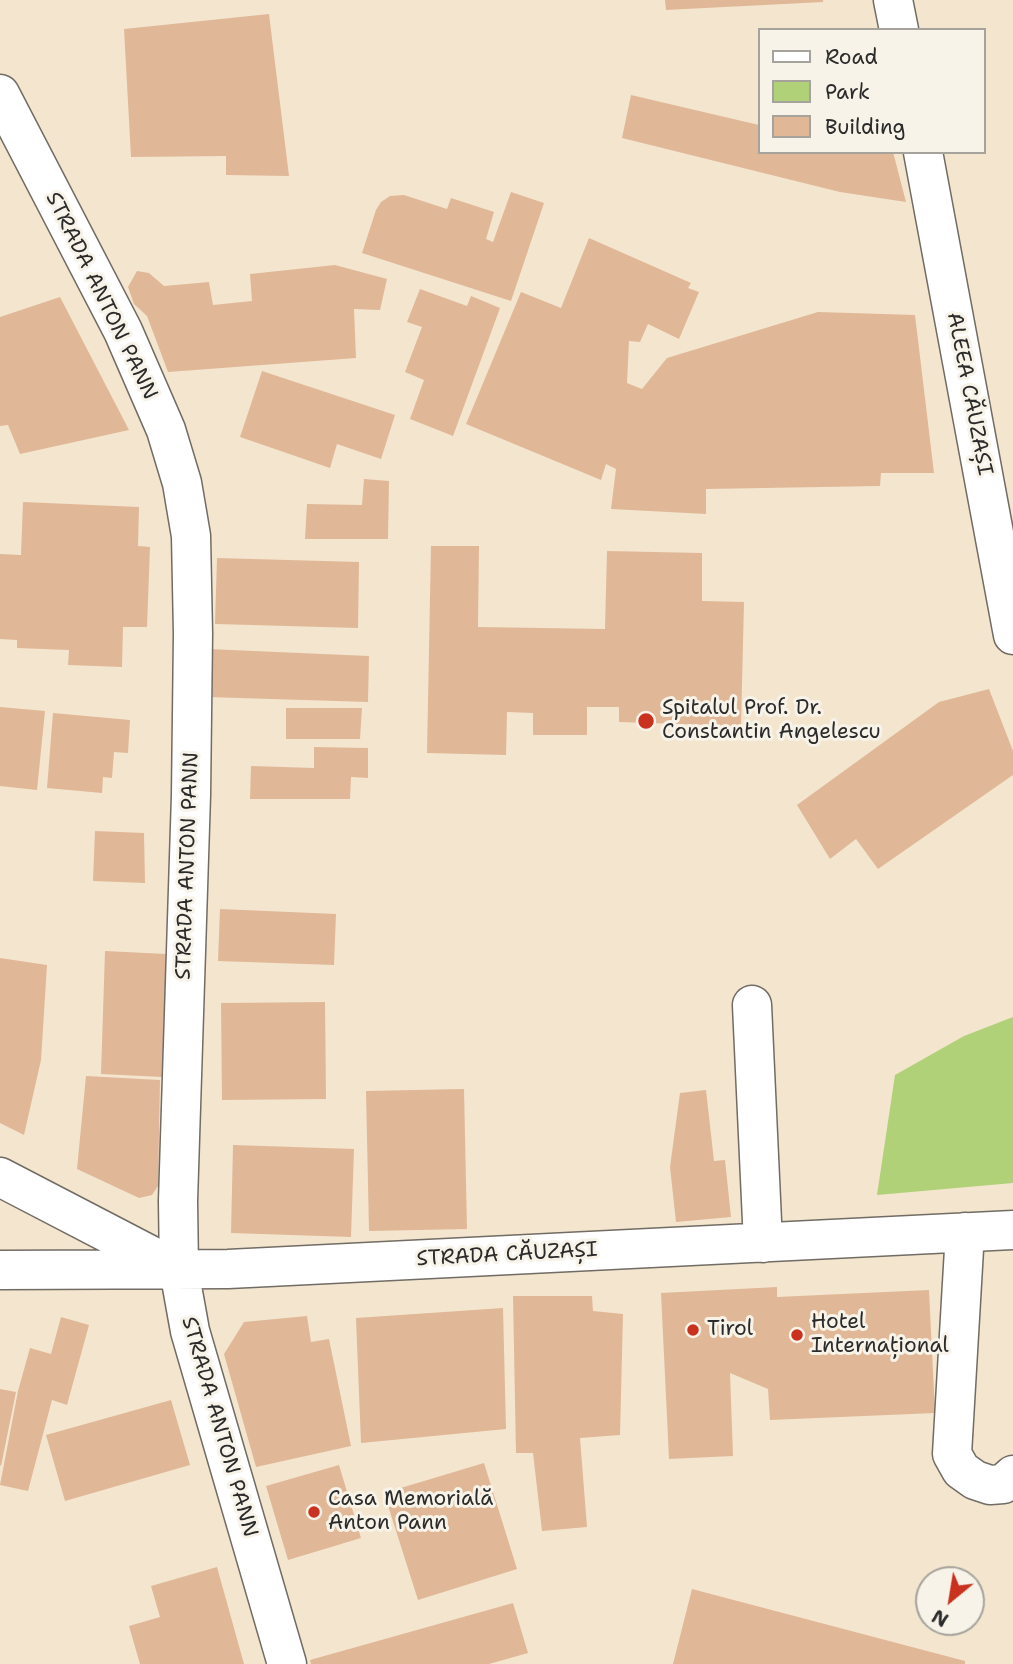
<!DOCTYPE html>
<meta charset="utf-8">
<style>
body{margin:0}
#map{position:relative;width:1013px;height:1664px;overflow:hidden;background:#f4e5cf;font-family:"Shantell Sans",sans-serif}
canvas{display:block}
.legend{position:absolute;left:758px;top:28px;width:228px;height:126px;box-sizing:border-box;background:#f7f3e8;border:2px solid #a5a39c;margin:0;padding:9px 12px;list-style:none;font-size:21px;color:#2b2b2b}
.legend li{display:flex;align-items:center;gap:14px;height:35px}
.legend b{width:35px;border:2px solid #a5a39c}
.north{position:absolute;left:915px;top:1566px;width:70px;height:70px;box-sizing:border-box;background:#f7f3e8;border:2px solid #a5a39c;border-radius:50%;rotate:210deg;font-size:19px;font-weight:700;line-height:28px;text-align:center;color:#2b2b2b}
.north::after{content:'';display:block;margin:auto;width:24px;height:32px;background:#c8321e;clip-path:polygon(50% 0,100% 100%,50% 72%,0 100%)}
</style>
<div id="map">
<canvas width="1013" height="1664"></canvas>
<ul class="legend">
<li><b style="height:9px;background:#fff"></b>Road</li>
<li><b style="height:19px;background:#b1d178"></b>Park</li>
<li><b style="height:19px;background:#e0b897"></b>Building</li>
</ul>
<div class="north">N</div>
</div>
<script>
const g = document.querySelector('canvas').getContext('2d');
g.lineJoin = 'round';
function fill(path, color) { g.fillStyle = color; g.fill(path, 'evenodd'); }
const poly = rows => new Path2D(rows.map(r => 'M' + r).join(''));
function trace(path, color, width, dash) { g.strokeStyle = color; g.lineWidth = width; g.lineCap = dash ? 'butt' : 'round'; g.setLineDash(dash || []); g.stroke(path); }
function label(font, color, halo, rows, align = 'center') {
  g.font = font + ' "Shantell Sans",sans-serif'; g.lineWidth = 6; g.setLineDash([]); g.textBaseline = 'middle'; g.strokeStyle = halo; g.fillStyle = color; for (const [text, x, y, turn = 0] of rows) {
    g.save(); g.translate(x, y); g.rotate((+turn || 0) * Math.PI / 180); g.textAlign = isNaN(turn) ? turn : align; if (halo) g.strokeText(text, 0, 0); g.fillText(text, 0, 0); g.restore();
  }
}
fill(poly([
 [1013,1017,1013,1183,877,1195,895,1075,964,1036]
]), '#b1d178');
fill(poly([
 [665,0,823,0,823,2,666,10],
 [269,14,289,176,226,175,226,156,131,157,124,29],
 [631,95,759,125,759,152,893,152,906,202,840,192,622,138],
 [511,192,544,203,511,301,362,253,376,210,381,202,390,196,404,195,447,209,451,198,494,212,486,239,493,242],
 [589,238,691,283,688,288,699,292,679,339,648,324,640,342,629,341,627,383,642,389,667,358,818,312,915,315,934,473,881,473,880,486,706,489,706,514,611,509,616,469,606,464,601,480,466,424,521,292,561,308],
 [335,265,387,279,380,310,354,309,356,358,168,372,147,316,134,304,128,287,137,271,149,273,164,286,209,282,213,305,252,301,250,274],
 [420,289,467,306,471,296,500,308,453,436,410,419,424,380,405,372,422,327,407,322],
 [60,297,129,430,20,454,8,425,0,426,0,317],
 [262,371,395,415,381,459,337,444,330,468,240,437],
 [364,479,389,481,388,539,305,539,307,504,362,505],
 [23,502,139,507,138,546,150,547,147,627,123,627,122,667,68,665,69,650,17,648,17,640,0,639,0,554,21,555],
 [431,546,479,546,478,627,605,629,607,551,702,553,702,601,744,602,741,726,619,722,619,707,587,707,587,735,533,735,533,713,507,712,506,755,427,753],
 [217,558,359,562,358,628,215,624],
 [208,649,369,656,368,702,207,697],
 [989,689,1013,751,1013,775,878,869,856,839,830,859,797,805,939,702],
 [0,707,45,711,37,790,0,786],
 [286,708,362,708,360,739,286,739],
 [53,713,130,720,128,753,114,752,112,778,103,777,102,793,47,788],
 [314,747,368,748,368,778,351,777,350,799,250,799,251,766,314,768],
 [95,831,144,833,145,883,93,881],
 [220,909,336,914,334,965,218,961],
 [105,951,166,954,162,1077,101,1074],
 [0,958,47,965,41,1060,24,1135,0,1123],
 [325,1002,326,1099,222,1100,221,1003],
 [86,1076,160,1080,158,1186,152,1195,139,1198,77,1169],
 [464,1089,467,1229,369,1231,366,1091],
 [706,1090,714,1161,725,1160,731,1217,676,1222,670,1167,680,1093],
 [233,1145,354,1149,351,1237,231,1233],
 [777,1287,777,1297,929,1290,935,1413,770,1420,768,1389,730,1373,733,1456,669,1459,661,1293],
 [513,1296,592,1296,593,1311,623,1314,620,1435,580,1438,587,1527,542,1531,533,1453,516,1453],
 [503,1308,506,1429,361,1443,356,1318],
 [307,1316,311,1342,329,1339,351,1446,256,1467,224,1354,244,1322],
 [61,1317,89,1325,67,1405,52,1400,28,1491,0,1485,18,1391,30,1348,51,1354],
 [0,1389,16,1392,1,1466,0,1465],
 [171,1400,190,1465,65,1501,46,1435],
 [484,1463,517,1569,418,1600,384,1493],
 [339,1465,361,1538,288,1560,266,1486],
 [217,1567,244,1664,140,1664,129,1626,160,1617,151,1586],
 [692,1589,965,1661,965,1664,673,1664],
 [513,1603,528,1653,489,1664,311,1664,310,1660]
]), '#e0b897');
const minor = poly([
 [893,0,899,30],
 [0,94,123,331,166,430,182,483,191,536,193,634,191,795,178,1201,179,1270,190,1331,287,1664],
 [923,152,1013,635],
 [752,1005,763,1243],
 [0,1177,175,1268],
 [965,1232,952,1454,961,1470,975,1480,990,1485,1003,1484,1013,1475],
 [0,1270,228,1269,1013,1230]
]);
trace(minor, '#716c64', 41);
trace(minor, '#fff', 38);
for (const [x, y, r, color] of [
 [646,721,9,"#c8321e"],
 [693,1330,7,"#c8321e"],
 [797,1335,7,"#c8321e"],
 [314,1512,7,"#c8321e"]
]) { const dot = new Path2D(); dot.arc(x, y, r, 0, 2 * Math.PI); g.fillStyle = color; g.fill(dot); trace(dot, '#f7f3e8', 2.5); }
label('21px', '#2b2b2b', '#f7f3e8', [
 ["STRADA ANTON PANN",101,296,64],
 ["ALEEA CĂUZAȘI",969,394,79],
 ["STRADA ANTON PANN",188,866,-88],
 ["STRADA CĂUZAȘI",507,1255,-3],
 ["STRADA ANTON PANN",219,1427,74]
]);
label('21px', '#2b2b2b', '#f7f3e8', [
 ["Spitalul Prof. Dr.",662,709],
 ["Constantin Angelescu",662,733],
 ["Hotel",811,1323],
 ["Internațional",811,1347],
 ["Tirol",707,1330],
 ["Casa Memorială",328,1500],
 ["Anton Pann",328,1524]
], 'left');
</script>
